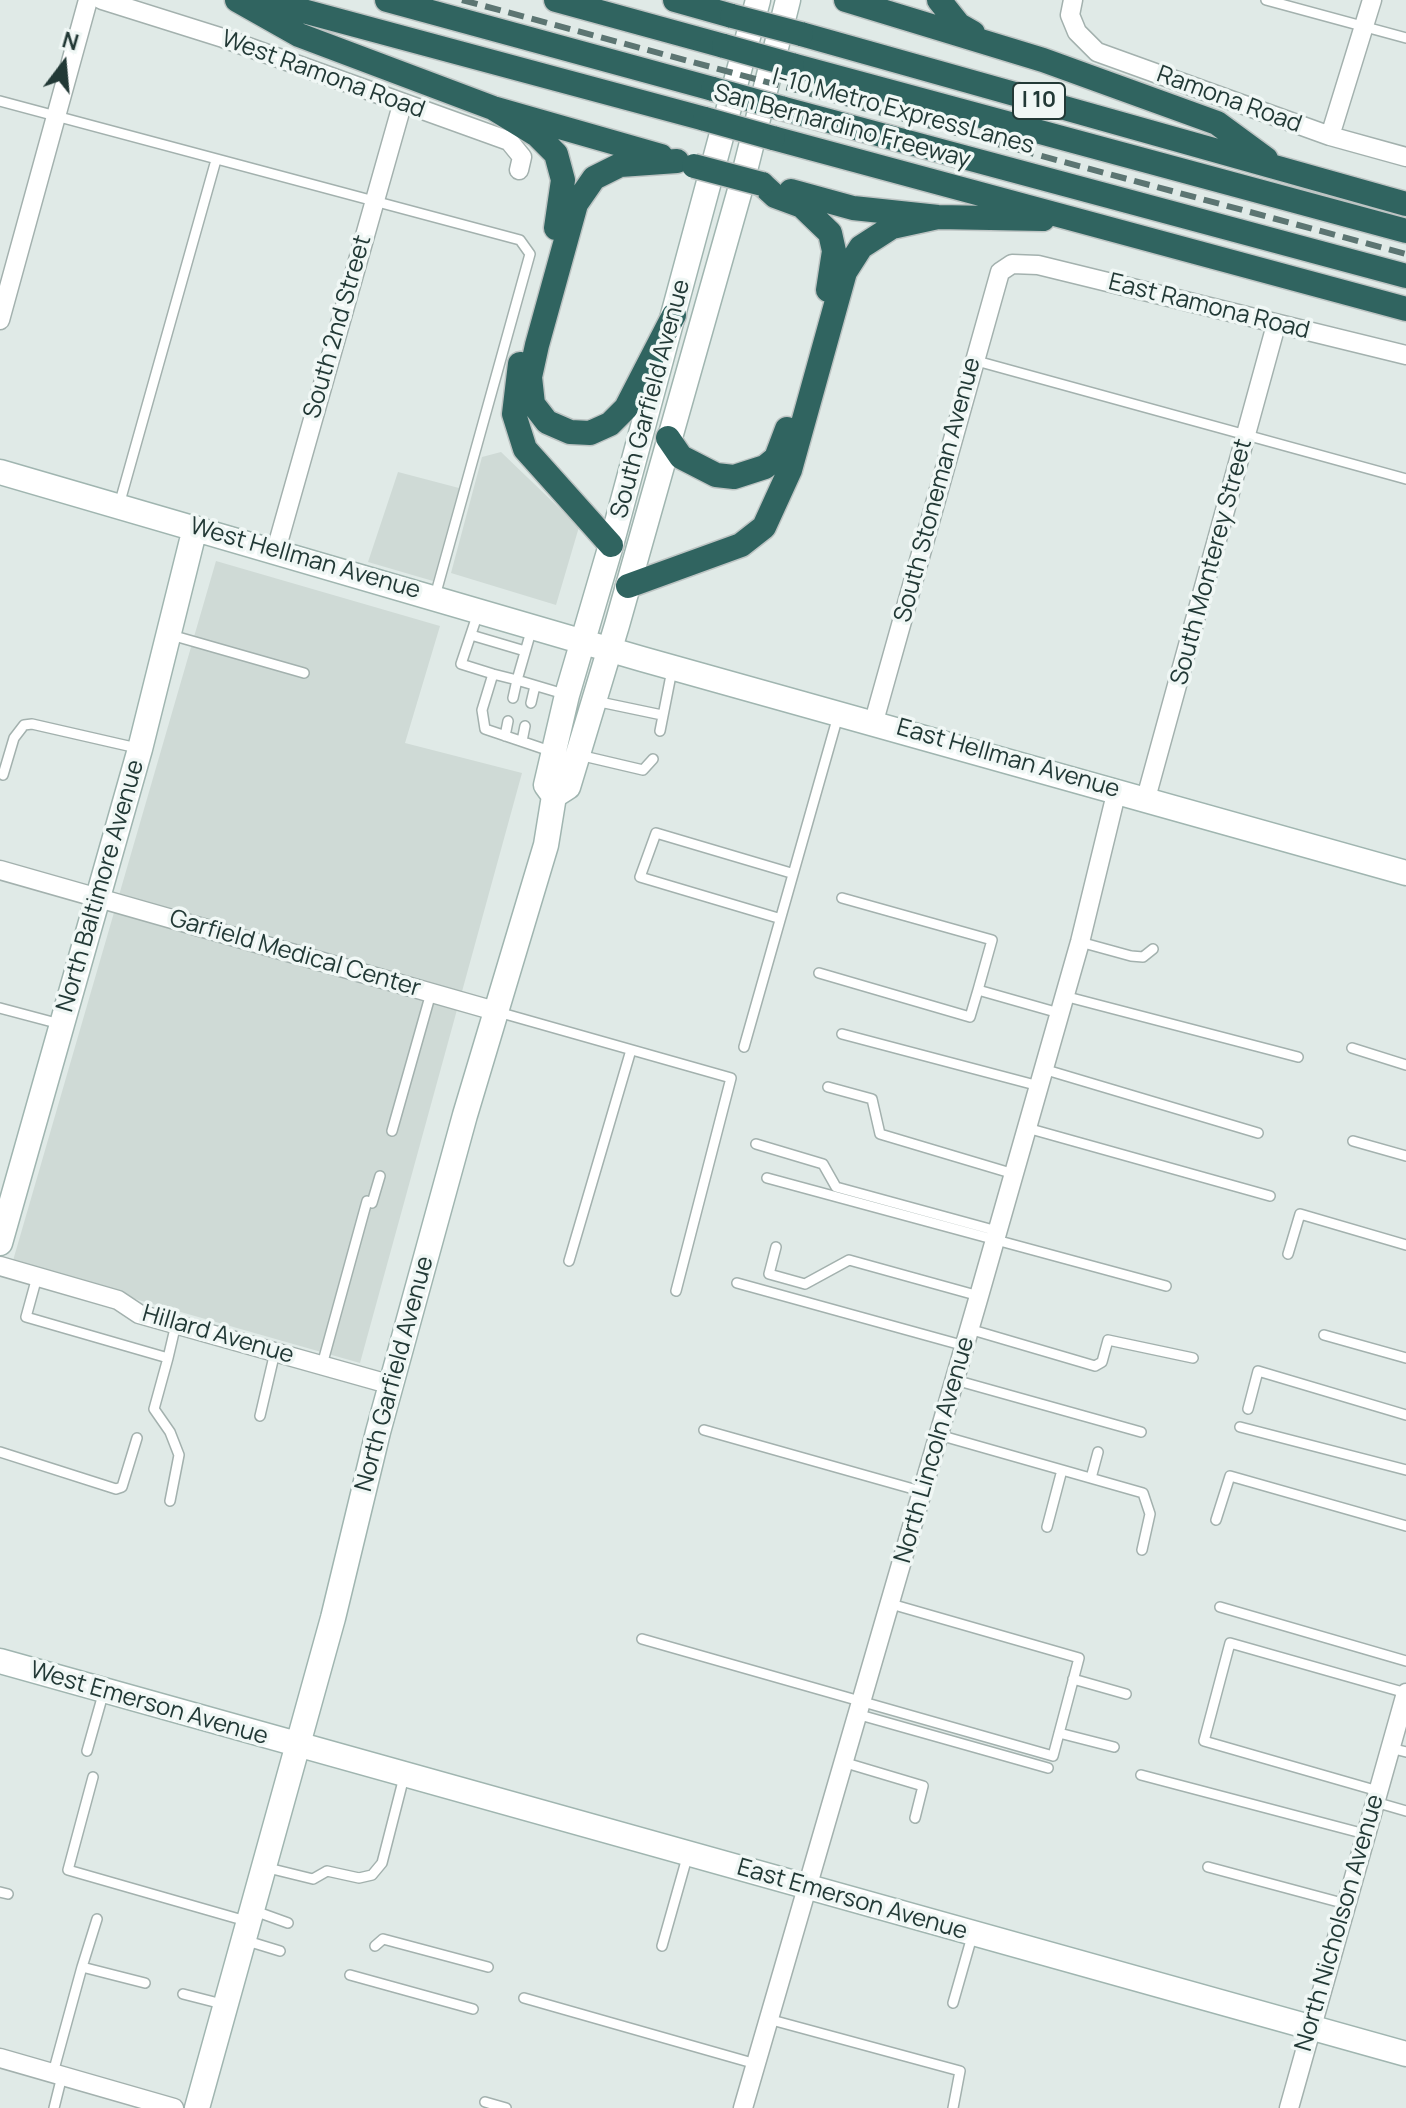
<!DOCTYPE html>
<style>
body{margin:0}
#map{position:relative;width:1406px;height:2108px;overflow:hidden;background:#e0eae7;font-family:Manrope,sans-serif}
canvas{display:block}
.north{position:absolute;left:24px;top:24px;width:80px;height:80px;-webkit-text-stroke:6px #f0f7f5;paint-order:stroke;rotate:16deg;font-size:22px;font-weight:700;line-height:32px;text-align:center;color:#223936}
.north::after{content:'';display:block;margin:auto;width:28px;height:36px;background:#223936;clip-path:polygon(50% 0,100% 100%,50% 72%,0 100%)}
</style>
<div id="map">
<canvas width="1406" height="2108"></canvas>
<div class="north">N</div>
</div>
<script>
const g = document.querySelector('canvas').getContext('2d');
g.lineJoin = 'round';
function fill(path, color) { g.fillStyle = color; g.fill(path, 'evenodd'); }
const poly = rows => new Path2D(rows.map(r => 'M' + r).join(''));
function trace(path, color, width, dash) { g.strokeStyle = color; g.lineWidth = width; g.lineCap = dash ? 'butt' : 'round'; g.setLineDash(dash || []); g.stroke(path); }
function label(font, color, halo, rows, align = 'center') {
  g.font = font + ' Manrope,sans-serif'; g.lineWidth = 7; g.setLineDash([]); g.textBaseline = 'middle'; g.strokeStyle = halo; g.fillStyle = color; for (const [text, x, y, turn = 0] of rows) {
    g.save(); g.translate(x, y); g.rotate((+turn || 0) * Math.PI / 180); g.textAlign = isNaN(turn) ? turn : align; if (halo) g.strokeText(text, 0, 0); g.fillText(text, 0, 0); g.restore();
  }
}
fill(poly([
 [501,452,579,527,556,605,451,573,482,457],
 [398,472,459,488,433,581,368,562],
 [216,561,440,626,405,743,522,773,360,1363,12,1264]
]), '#cfdad6');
const lane = poly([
 [1266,0,1406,38],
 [0,101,520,240,530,254,435,596],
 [973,360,1406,479],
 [119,505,216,160],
 [478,613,461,664,493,674,517,680,532,628],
 [171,635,304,673],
 [471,635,525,651],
 [493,674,482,710,485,729,553,752],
 [513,698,517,680,564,694],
 [595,701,662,715],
 [531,703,535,686],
 [660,731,672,670],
 [505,736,508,721],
 [522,741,525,726],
 [579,755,643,770,653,759],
 [3,775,14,738,24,725,32,724,137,748],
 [842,898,992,940,978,990,1059,1013],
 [778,918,640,877,656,833,791,873],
 [1080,942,1131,956,1143,957,1153,949],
 [819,973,970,1017,978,990],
 [1064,996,1298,1057],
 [0,1008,60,1024],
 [498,1012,731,1078,676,1291],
 [842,1034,1039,1086],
 [744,1047,838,716],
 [1352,1048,1406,1065],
 [1043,1069,1258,1133],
 [828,1087,872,1099,880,1134,1014,1174],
 [1027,1128,1270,1196],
 [392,1131,431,993],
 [1353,1141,1406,1156],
 [756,1144,823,1164,836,1187,997,1231],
 [767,1178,1166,1286],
 [372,1203,380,1176],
 [776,1247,769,1274,805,1284,849,1260,979,1296],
 [1288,1254,1300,1214,1406,1245],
 [569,1261,631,1050],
 [37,1277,26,1317,168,1358,176,1324],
 [737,1283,965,1346],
 [969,1329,1095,1366,1102,1362,1108,1340,1193,1358],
 [1324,1335,1406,1358],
 [168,1358,154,1409,170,1432,179,1455,170,1501],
 [322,1365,367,1201],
 [955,1380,1141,1432],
 [1248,1409,1258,1371,1406,1415],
 [260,1416,275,1352],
 [1240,1427,1406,1470],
 [704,1430,924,1492],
 [939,1435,1143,1493,1150,1514,1142,1550],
 [0,1452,116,1489,122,1487,137,1438],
 [1091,1478,1098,1452],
 [1216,1520,1230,1476,1406,1526],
 [1047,1527,1062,1470],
 [1220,1607,1406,1661],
 [642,1639,1053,1756,1079,1658,891,1604],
 [1073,1679,1126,1694],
 [860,1715,1048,1768],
 [1059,1733,1114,1747],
 [1390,1748,1406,1752],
 [87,1751,104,1691],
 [846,1763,923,1786,915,1818],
 [1141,1775,1365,1834],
 [93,1777,68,1870,246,1921],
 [1378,1791,1204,1741,1230,1643,1406,1693],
 [1375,1802,1406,1811],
 [264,1867,313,1879,327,1871,359,1878,372,1875,382,1863,404,1777],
 [1208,1867,1346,1904],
 [0,1892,8,1894],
 [252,1910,288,1923],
 [244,1940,280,1951],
 [375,1946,383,1939,488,1967],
 [662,1946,688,1854],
 [82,1967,97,1919],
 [350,1975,473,2009],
 [183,1994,226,2005],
 [524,1998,756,2064],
 [953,2003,973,1933],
 [768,2019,960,2071,953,2108],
 [53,2073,82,1967,145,1983],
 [485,2102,506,2108],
 [54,2108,62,2076]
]);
const street = poly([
 [102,0,223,38,509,141,522,157,519,170],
 [1073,0,1070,15,1077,32,1097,52,1330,136,1406,157],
 [1330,136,1372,0],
 [0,320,88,0],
 [276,550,402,105],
 [874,721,1000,272,1012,264,1038,265,1406,355],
 [1146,798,1276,325],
 [0,870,495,1011],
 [0,1266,118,1300,139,1314,392,1385],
 [0,2058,174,2108],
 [743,2108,979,1296,1080,942,1117,790],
 [1289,2108,1406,1693]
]);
const secondary = poly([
 [0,472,642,659,1406,873],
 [554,796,546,785,567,695,611,545,758,0],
 [0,1243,140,749,195,528],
 [0,1661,1406,2054],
 [197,2108,333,1618,378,1432,465,1115,546,845,554,796,568,787,617,625,740,190,788,0]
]);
const highway = poly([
 [237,0,299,35,493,108,661,156],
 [262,0,705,119],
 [387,0,713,89],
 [556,0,724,46],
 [675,0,732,16],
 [846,0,1043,60,1217,123,1266,159],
 [939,0,959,25,973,33],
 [801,34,1406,204],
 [792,65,1406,231],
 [493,108,537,135,556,154,563,180,556,228],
 [781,108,1406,276],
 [773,138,1406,309],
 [762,184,775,196,802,206,830,233,834,251,828,290],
 [791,191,853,208,938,217,1043,219],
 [674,315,626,408,610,424,590,433,570,432,547,422,533,404,530,377,537,345,576,204,594,178,620,165,677,161],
 [520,364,514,414,525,449,611,545],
 [668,438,681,457,716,475,734,477,765,467,776,458,787,429],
 [628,586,741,545,764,527,790,470,845,272,861,247,892,227,938,217]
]);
trace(lane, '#a3b1ae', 12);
trace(street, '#a3b1ae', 21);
trace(secondary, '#a0b5b0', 27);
trace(highway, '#bdc4c3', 27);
trace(lane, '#fff', 9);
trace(street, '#fff', 18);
trace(secondary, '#fff', 24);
trace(highway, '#306460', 24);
trace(poly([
 [462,0,1406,254]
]), '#5c7572', 6, [16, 8]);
const highwayBridge = poly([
 [732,16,801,34],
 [724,46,792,65],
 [713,89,781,108],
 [705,119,773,138],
 [694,166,762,184]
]);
trace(highwayBridge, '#bdc4c3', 27, []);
trace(highwayBridge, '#306460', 24);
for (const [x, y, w] of [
 [1039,101,52]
]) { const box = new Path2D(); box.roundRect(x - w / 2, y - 18, w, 36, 6); g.fillStyle = '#f0f7f5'; g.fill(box); trace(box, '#223936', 2); }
label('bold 22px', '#223936', null, [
 ["I 10",1039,101]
]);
label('24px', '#223936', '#f0f7f5', [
 ["West Ramona Road",323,75,20],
 ["Ramona Road",1229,100,20],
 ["I-10 Metro ExpressLanes",903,112,15],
 ["San Bernardino Freeway",842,127,15],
 ["East Ramona Road",1209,307,14],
 ["South 2nd Street",338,327,-74],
 ["South Garfield Avenue",651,399,-75],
 ["South Stoneman Avenue",938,490,-75],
 ["West Hellman Avenue",305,559,16],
 ["South Monterey Street",1212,562,-75],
 ["East Hellman Avenue",1008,759,16],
 ["North Baltimore Avenue",101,886,-74],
 ["Garfield Medical Center",295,954,16],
 ["Hillard Avenue",218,1335,16],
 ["North Garfield Avenue",395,1374,-75],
 ["North Lincoln Avenue",935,1450,-74],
 ["West Emerson Avenue",149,1704,16],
 ["East Emerson Avenue",852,1900,16],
 ["North Nicholson Avenue",1340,1923,-74]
]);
</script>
